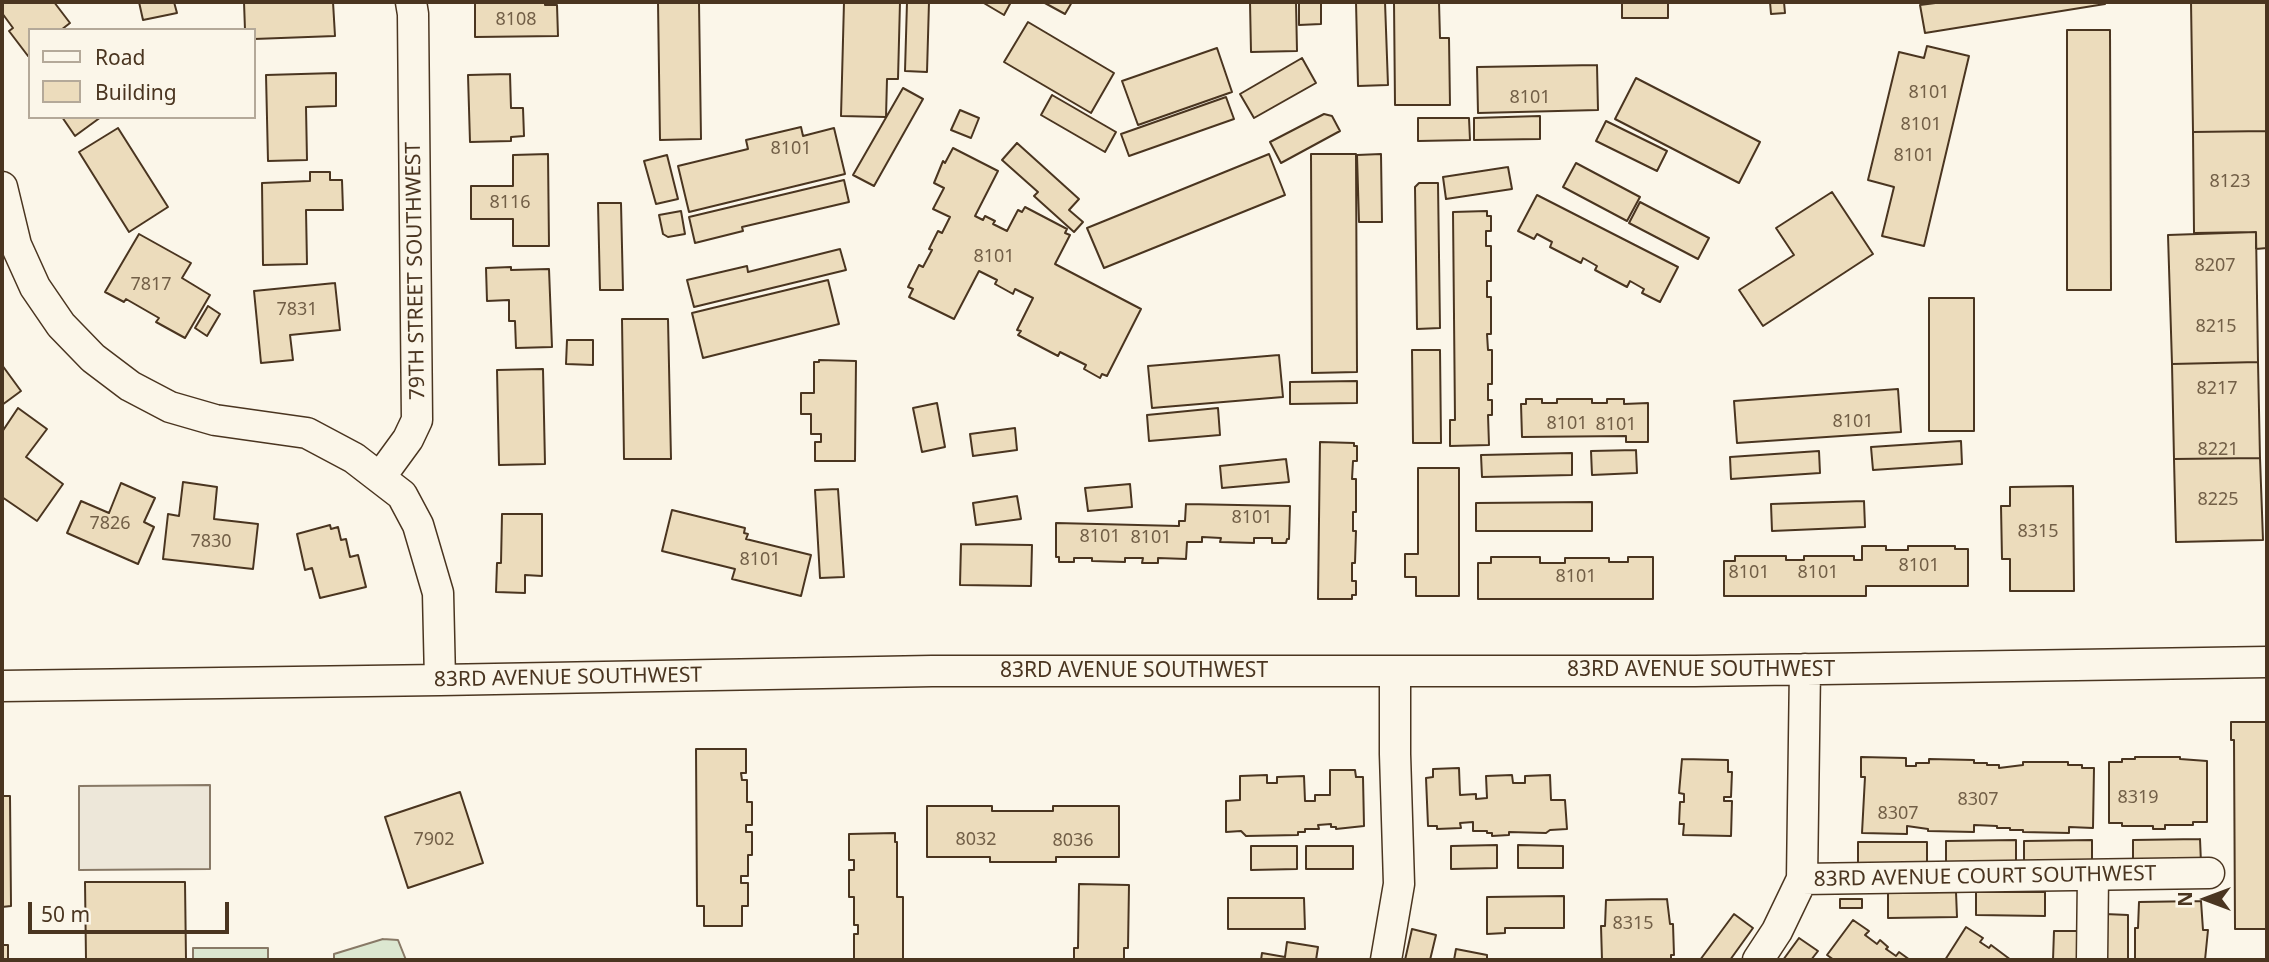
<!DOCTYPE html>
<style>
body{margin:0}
#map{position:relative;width:2269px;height:962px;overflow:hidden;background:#fbf6e9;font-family:"Noto Sans",sans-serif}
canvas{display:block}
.frame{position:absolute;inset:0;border:4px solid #4a3520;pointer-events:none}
.legend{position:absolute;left:28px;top:28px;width:228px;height:91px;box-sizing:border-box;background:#fbf6e9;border:2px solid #b4a999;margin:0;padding:9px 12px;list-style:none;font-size:21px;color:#4a3520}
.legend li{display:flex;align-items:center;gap:14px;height:35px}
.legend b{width:35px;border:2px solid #b4a999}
.north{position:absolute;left:2171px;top:864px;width:70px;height:70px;-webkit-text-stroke:5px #fbf6e9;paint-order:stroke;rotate:270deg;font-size:19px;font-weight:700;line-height:28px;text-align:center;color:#4a3520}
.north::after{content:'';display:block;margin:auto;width:24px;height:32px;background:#4a3520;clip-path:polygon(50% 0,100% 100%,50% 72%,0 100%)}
.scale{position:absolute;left:28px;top:902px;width:201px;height:32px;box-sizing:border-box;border:4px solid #4a3520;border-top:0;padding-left:9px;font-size:21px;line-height:24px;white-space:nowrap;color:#4a3520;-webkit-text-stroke:5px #fbf6e9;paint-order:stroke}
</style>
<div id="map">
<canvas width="2269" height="962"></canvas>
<div class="frame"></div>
<ul class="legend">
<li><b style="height:9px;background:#fbf6e9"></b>Road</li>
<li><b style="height:19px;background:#ecdcbc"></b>Building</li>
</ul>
<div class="north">N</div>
<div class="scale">50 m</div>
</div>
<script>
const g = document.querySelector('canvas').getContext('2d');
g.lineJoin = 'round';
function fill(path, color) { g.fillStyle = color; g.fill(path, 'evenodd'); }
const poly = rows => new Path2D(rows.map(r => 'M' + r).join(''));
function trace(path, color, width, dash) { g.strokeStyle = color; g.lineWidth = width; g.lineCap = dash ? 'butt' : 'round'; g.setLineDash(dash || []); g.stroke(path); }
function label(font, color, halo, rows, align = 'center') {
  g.font = font + ' "Noto Sans",sans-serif'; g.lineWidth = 5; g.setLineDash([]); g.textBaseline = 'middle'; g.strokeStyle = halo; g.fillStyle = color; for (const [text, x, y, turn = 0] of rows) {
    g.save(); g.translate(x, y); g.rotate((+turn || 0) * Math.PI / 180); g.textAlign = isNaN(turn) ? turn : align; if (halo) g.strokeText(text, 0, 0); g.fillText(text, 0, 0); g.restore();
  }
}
const green = poly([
 [383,939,398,940,406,960,334,960,334,954,383,939],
 [193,948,268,948,268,960,193,960,193,948]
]);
fill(green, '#dce7d0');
trace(green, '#887966', 2);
const parking = poly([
 [210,785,210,869,79,870,79,786,210,785]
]);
fill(parking, '#ede7d9');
trace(parking, '#887966', 2);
const building = poly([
 [2,2,54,2,70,23,61,30,30,30,30,54,28,56,9,31,13,28,2,13,2,2],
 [139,2,174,2,177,13,143,20,139,2],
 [244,2,333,2,335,36,254,39,254,30,245,30,244,2],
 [475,2,545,2,545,5,557,5,558,36,475,37,475,2],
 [658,2,699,2,701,139,660,140,658,2],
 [844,2,900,2,898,79,887,79,886,117,841,116,844,2],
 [907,2,929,2,927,72,905,71,907,2],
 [982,2,1011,2,1004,15,982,2],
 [1043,2,1072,2,1065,14,1043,2],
 [1250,2,1296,2,1297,51,1251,52,1250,2],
 [1299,2,1321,2,1321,24,1299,25,1299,2],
 [1356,2,1385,2,1388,85,1358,86,1356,2],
 [1394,2,1439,2,1440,38,1449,38,1450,105,1395,105,1394,2],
 [1622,2,1668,2,1668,18,1622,18,1622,2],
 [1770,2,1784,2,1785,13,1771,14,1770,2],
 [1943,2,2105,2,2105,4,1925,33,1920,5,1943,2],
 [2191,2,2267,2,2267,131,2193,132,2191,2],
 [1028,22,1114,73,1091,113,1004,62,1028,22],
 [2067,30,2110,30,2111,290,2067,290,2067,30],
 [1927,46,1969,56,1924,246,1882,236,1894,187,1868,180,1899,52,1924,58,1927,46],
 [1217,48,1232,92,1138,125,1122,81,1217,48],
 [1302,58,1316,83,1254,118,1240,94,1302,58],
 [1597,65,1598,110,1478,113,1477,67,1597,65],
 [336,73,336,106,306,107,307,160,268,161,266,75,336,73],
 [510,74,511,108,523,108,524,136,511,137,511,141,470,142,468,75,510,74],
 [1636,78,1760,142,1739,183,1615,119,1636,78],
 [903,88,923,99,874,186,853,175,903,88],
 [1052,95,1116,132,1105,152,1041,115,1052,95],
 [1226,97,1234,119,1129,156,1121,134,1226,97],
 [960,110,979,118,971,138,951,130,960,110],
 [1324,114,1332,116,1340,131,1281,163,1270,142,1324,114],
 [1540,116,1540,139,1474,140,1474,118,1540,116],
 [62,117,101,117,75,136,62,117],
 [1418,118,1469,118,1470,140,1418,141,1418,118],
 [1606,121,1667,151,1657,171,1596,141,1606,121],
 [801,127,803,136,834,128,845,174,689,212,678,166,748,149,746,140,801,127],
 [118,128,168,207,129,232,79,152,118,128],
 [2267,131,2267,248,2256,249,2256,232,2194,233,2193,132,2267,131],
 [1017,143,1079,199,1069,210,1083,222,1074,232,1034,196,1038,192,1002,160,1017,143],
 [953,148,998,171,975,216,983,220,985,216,995,221,993,224,1007,231,1018,210,1022,212,1025,207,1067,229,1065,233,1070,235,1055,264,1141,309,1107,376,1102,374,1100,378,1084,369,1086,365,1060,352,1058,356,1018,335,1021,331,1017,330,1033,298,1015,289,1013,294,995,284,997,280,979,271,954,319,909,297,913,289,908,287,919,265,923,267,932,250,929,249,938,231,942,233,950,217,933,209,944,188,934,183,943,161,945,163,953,148],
 [548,154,549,246,513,246,513,219,471,219,471,186,513,186,513,155,548,154],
 [1269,154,1285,195,1104,268,1087,228,1269,154],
 [1311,154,1356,154,1357,372,1312,373,1311,154],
 [1381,154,1382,222,1359,222,1357,155,1381,154],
 [667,155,678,199,656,204,644,161,667,155],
 [1576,163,1640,197,1627,221,1563,187,1576,163],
 [1508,167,1512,189,1446,199,1443,177,1508,167],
 [310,172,330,172,330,180,342,180,343,210,306,210,307,264,263,265,262,183,310,181,310,172],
 [844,180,849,202,742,227,743,231,695,243,689,217,844,180],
 [1419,183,1438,183,1440,328,1417,329,1415,187,1419,183],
 [1832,192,1873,254,1763,326,1739,290,1794,255,1776,228,1832,192],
 [1537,195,1678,267,1660,302,1642,293,1644,289,1630,281,1627,287,1595,270,1597,266,1583,258,1581,263,1550,247,1552,242,1537,234,1534,239,1518,231,1537,195],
 [1640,202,1709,238,1698,259,1629,223,1640,202],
 [598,203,621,203,623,290,600,290,598,203],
 [681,211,685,234,668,237,663,234,659,215,681,211],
 [1487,211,1487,216,1491,216,1491,231,1486,231,1486,246,1491,246,1491,281,1487,281,1487,297,1491,297,1491,334,1487,334,1488,350,1492,350,1492,384,1488,384,1488,400,1492,400,1492,415,1488,415,1489,445,1450,446,1450,420,1455,420,1453,212,1487,211],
 [2256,232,2258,362,2172,364,2168,235,2256,232],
 [139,234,191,263,182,278,210,295,185,338,156,322,159,318,126,299,124,302,105,292,139,234],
 [840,249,846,270,694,307,687,280,747,266,748,272,840,249],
 [511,267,511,270,549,269,552,347,516,348,515,321,509,321,509,300,487,301,486,268,511,267],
 [828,280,839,324,703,358,692,313,828,280],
 [335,283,340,330,290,335,293,360,261,363,254,291,335,283],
 [1929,298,1974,298,1974,431,1929,431,1929,298],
 [208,306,220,314,207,336,195,328,208,306],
 [622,319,668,319,671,459,624,459,622,319],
 [567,340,593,340,593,365,566,364,567,340],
 [1412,350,1440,350,1441,443,1413,443,1412,350],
 [1279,355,1283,397,1152,408,1148,366,1279,355],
 [819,360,856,361,855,461,815,461,815,442,821,442,821,434,811,434,811,414,801,414,801,393,814,393,814,362,819,362,819,360],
 [2258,362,2260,458,2174,459,2172,364,2258,362],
 [2,365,21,391,2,405,2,365],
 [543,369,545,464,499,465,497,370,543,369],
 [1357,381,1357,403,1290,404,1290,382,1357,381],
 [1898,389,1901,432,1737,443,1734,401,1898,389],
 [1526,399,1542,399,1542,403,1557,403,1557,399,1592,399,1592,403,1607,403,1607,399,1624,399,1624,404,1648,403,1648,442,1626,442,1626,436,1522,437,1521,404,1526,404,1526,399],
 [937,403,945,447,922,452,913,408,937,403],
 [18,408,47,429,26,457,63,484,37,521,2,497,2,432,18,408],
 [1218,408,1220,435,1149,441,1147,415,1218,408],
 [1015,428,1017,450,973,456,970,434,1015,428],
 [1961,441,1962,464,1873,470,1871,447,1961,441],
 [1320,442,1354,443,1354,446,1357,446,1357,461,1353,461,1352,479,1356,479,1356,512,1353,512,1353,531,1356,531,1355,563,1352,563,1352,581,1356,581,1356,595,1352,595,1352,599,1318,599,1320,442],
 [1636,450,1637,473,1592,475,1591,451,1636,450],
 [1819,451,1820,473,1731,479,1730,457,1819,451],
 [1572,453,1572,475,1482,477,1481,455,1572,453],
 [2260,458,2263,540,2176,542,2174,459,2260,458],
 [1286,459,1289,482,1222,488,1220,466,1286,459],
 [1418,468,1459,468,1459,596,1416,596,1416,577,1405,577,1405,554,1418,554,1418,468],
 [183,482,217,487,214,519,258,524,253,569,163,559,168,514,179,516,183,482],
 [121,483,155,498,144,522,154,527,138,564,67,533,81,501,109,513,121,483],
 [1130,484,1132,507,1088,511,1085,488,1130,484],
 [2073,486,2074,591,2010,591,2010,559,2002,559,2001,506,2010,506,2010,487,2073,486],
 [838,489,844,577,820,578,815,490,838,489],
 [1017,496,1021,519,976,525,973,503,1017,496],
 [1864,501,1865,527,1772,531,1771,504,1864,501],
 [1592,502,1592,531,1476,531,1476,503,1592,502],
 [1186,504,1290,506,1289,539,1287,539,1286,543,1272,543,1272,538,1254,538,1254,543,1220,542,1221,538,1202,537,1202,542,1187,542,1186,559,1158,558,1158,563,1142,563,1143,558,1125,558,1125,562,1092,561,1092,558,1074,558,1074,562,1059,562,1059,557,1056,557,1056,523,1179,526,1179,521,1185,521,1186,504],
 [672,510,745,528,744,533,748,534,746,539,811,555,801,596,732,579,735,569,662,551,672,510],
 [502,514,542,514,542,576,525,575,525,593,496,592,497,563,501,563,502,514],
 [330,525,331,529,338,527,341,540,346,539,350,557,358,555,366,587,320,598,312,568,305,570,297,534,330,525],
 [961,544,1032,545,1031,586,960,585,961,544],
 [1862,546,1886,546,1886,550,1908,550,1908,546,1955,546,1955,549,1968,549,1968,586,1866,586,1866,596,1724,596,1724,561,1735,561,1735,556,1786,556,1786,560,1804,560,1804,556,1854,556,1854,560,1862,560,1862,546],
 [1491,557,1540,557,1540,563,1565,563,1565,558,1609,558,1609,562,1628,562,1628,557,1653,557,1653,599,1478,599,1478,563,1491,563,1491,557],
 [2231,722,2267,722,2267,929,2235,929,2234,740,2231,740,2231,722],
 [696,749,746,749,746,773,741,773,742,780,747,780,747,802,752,802,752,825,746,825,746,832,752,832,752,855,748,855,748,876,741,876,741,883,748,883,748,906,742,906,742,926,704,926,704,906,697,906,696,749],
 [1861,757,1906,758,1906,766,1916,766,1916,763,1929,763,1929,759,1974,760,1974,763,1987,763,1987,765,1999,765,1999,768,2023,765,2023,762,2068,762,2068,765,2082,765,2082,768,2094,768,2093,828,2069,827,2069,833,2023,832,2023,830,2010,830,2010,828,1997,828,1997,826,1974,825,1974,832,1928,831,1928,829,1907,826,1907,834,1862,833,1865,777,1861,777,1861,757],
 [2135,757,2180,757,2180,759,2207,761,2207,822,2193,822,2193,825,2165,825,2165,829,2153,829,2153,826,2122,826,2122,823,2109,823,2109,762,2122,762,2122,759,2135,759,2135,757],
 [1682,759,1728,760,1728,772,1732,772,1731,797,1724,797,1724,801,1732,801,1731,836,1683,835,1684,824,1679,824,1680,802,1684,802,1684,794,1679,793,1682,759],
 [1459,768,1460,795,1476,794,1476,799,1487,798,1486,776,1512,775,1513,783,1525,783,1525,776,1550,775,1551,800,1565,800,1567,829,1550,830,1546,833,1509,832,1509,835,1492,836,1492,833,1487,833,1487,831,1473,831,1473,822,1460,823,1461,828,1437,829,1437,826,1428,826,1426,778,1433,777,1433,769,1459,768],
 [1330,770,1355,770,1356,777,1363,777,1364,826,1336,829,1336,827,1331,827,1331,824,1318,825,1319,829,1305,829,1305,832,1298,832,1298,835,1246,836,1241,831,1226,832,1226,801,1240,800,1240,776,1267,775,1267,783,1277,783,1277,777,1304,776,1305,801,1315,801,1315,795,1330,795,1330,770],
 [460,792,483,863,408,888,385,817,460,792],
 [2,796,10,796,11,906,2,907,2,796],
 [927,806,992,806,992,811,1053,811,1053,806,1119,806,1119,857,1056,857,1056,862,990,862,990,857,927,857,927,806],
 [895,833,895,842,897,842,897,897,903,897,903,960,854,960,854,934,858,934,858,925,854,925,854,897,849,897,849,870,854,870,854,860,849,860,849,834,895,833],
 [2200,839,2201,863,2133,864,2133,840,2200,839],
 [2016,840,2016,865,1946,866,1946,841,2016,840],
 [2092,840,2092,864,2024,865,2024,841,2092,840],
 [1858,842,1927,842,1927,866,1858,866,1858,842],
 [1497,845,1497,868,1451,869,1451,846,1497,845],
 [1518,845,1563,846,1563,868,1518,868,1518,845],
 [1251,846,1297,846,1297,869,1251,870,1251,846],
 [1306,846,1353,846,1353,869,1306,869,1306,846],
 [85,882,185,882,186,960,86,960,85,882],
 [1079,884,1129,885,1128,948,1124,948,1124,960,1074,960,1074,948,1078,948,1079,884],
 [1956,892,1957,917,1888,918,1888,893,1956,892],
 [1976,892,2045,892,2045,916,1976,915,1976,892],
 [1564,896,1564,928,1505,928,1505,933,1487,934,1487,897,1564,896],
 [1228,898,1304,898,1305,929,1228,929,1228,898],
 [1667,899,1670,924,1673,924,1674,955,1671,955,1671,960,1602,960,1601,926,1605,926,1606,900,1667,899],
 [1840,899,1862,899,1862,908,1840,908,1840,899],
 [2201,901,2203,930,2208,930,2205,960,2135,960,2135,928,2138,928,2139,902,2201,901],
 [1734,914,1753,928,1730,960,1700,960,1734,914],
 [2105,914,2128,915,2128,960,2105,960,2105,914],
 [1853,920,1869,931,1865,935,1877,944,1880,940,1888,947,1886,949,1896,956,1899,952,1910,960,1834,960,1827,955,1853,920],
 [1966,927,1983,938,1980,942,1989,948,1991,945,2011,960,1945,960,1966,927],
 [1412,929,1436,935,1430,960,1405,960,1412,929],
 [2054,931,2077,931,2077,960,2053,960,2054,931],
 [1799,938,1818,951,1811,960,1783,960,1799,938],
 [1287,942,1318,947,1316,960,1261,960,1262,953,1285,957,1287,942],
 [2,945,8,945,8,960,2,960,2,945],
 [1456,949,1487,955,1487,960,1454,960,1456,949]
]);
fill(building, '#ecdcbc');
trace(building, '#4a3520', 2);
const minor = poly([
 [2,187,16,245,35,287,61,325,93,358,130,386,170,407,215,420,307,433,354,458,402,495,418,525,438,593,440,680],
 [381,476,408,439,417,420,413,14,411,2],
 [2,686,440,680,932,671,1695,671,2267,662],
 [1802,879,2209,873],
 [1386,960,1399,884,1395,754,1395,672],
 [1758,960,1777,931,1802,879,1805,669],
 [2092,960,2093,876]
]);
trace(minor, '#4a3520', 33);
trace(minor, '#fbf6e9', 30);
label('18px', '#725f47', null, [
 ["8108",516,20],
 ["8101",1929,93],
 ["8101",1530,98],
 ["8101",1921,125],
 ["8101",791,149],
 ["8101",1914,156],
 ["8123",2230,182],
 ["8116",510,203],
 ["8101",994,257],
 ["8207",2215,266],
 ["7817",151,285],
 ["7831",297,310],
 ["8215",2216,327],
 ["8217",2217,389],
 ["8101",1853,422],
 ["8101",1567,424],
 ["8101",1616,425],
 ["8221",2218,450],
 ["8225",2218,500],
 ["8101",1252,518],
 ["7826",110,524],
 ["8315",2038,532],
 ["8101",1100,537],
 ["8101",1151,538],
 ["7830",211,542],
 ["8101",760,560],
 ["8101",1919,566],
 ["8101",1749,573],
 ["8101",1818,573],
 ["8101",1576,577],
 ["8319",2138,798],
 ["8307",1978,800],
 ["8307",1898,814],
 ["7902",434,840],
 ["8032",976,840],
 ["8036",1073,841],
 ["8315",1633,924]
]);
label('21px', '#4a3520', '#fbf6e9', [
 ["79TH STREET SOUTHWEST",416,271,-91],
 ["83RD AVENUE SOUTHWEST",1701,670],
 ["83RD AVENUE SOUTHWEST",1134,671],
 ["83RD AVENUE SOUTHWEST",568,678,-1],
 ["83RD AVENUE COURT SOUTHWEST",1985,877,-1]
]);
</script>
